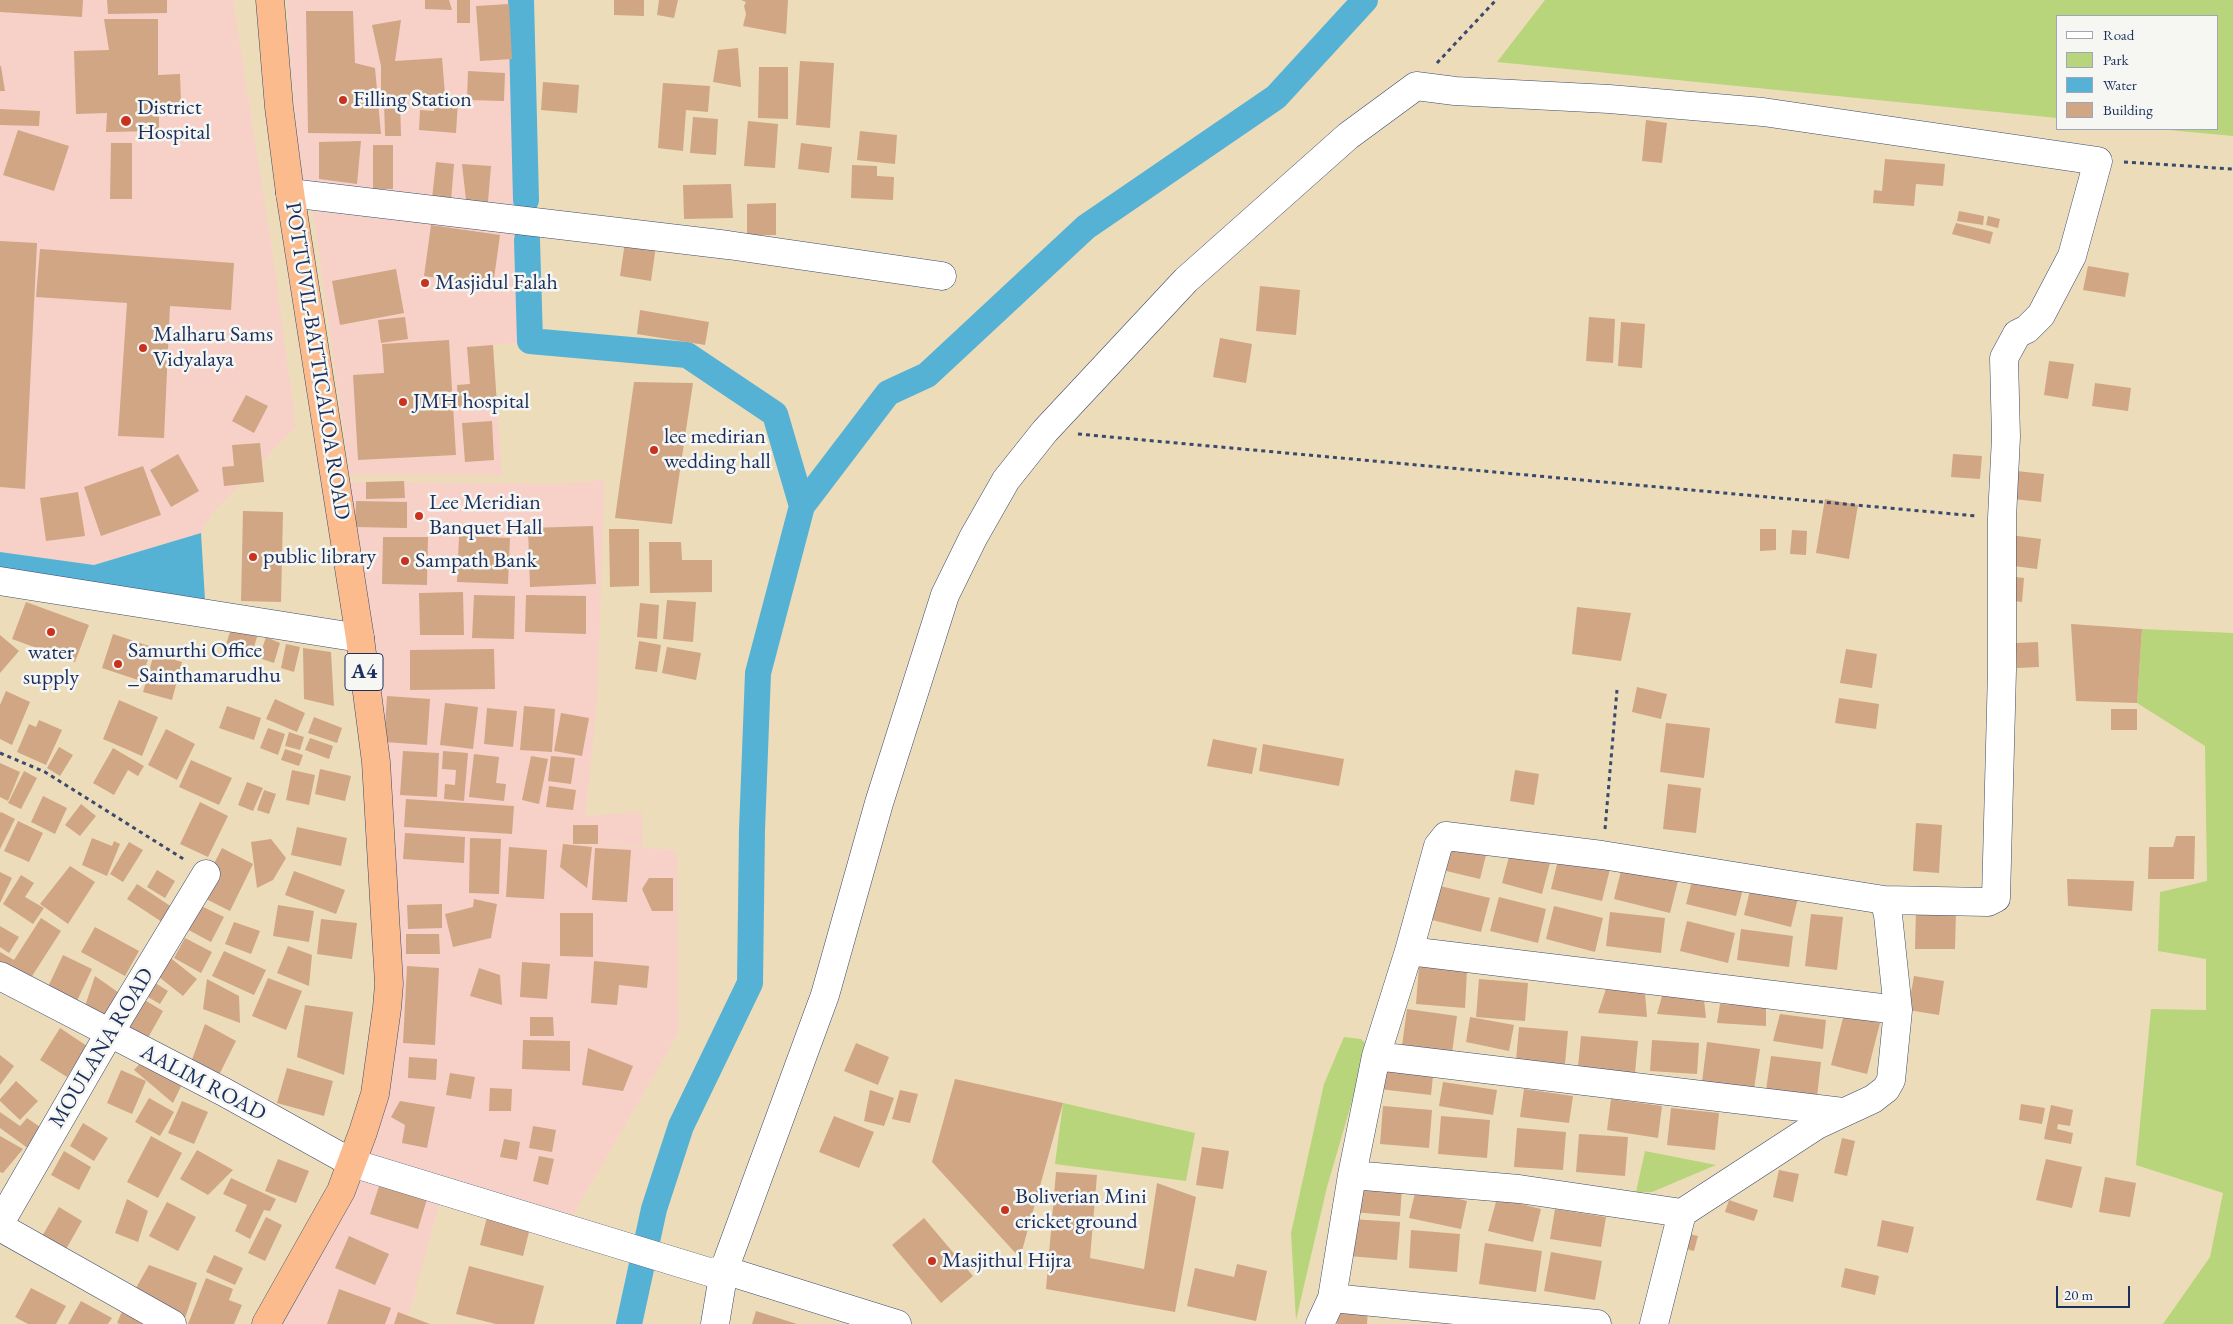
<!DOCTYPE html>
<style>
body{margin:0}
#map{position:relative;width:2233px;height:1324px;overflow:hidden;background:#eddcba;font-family:"EB Garamond",serif}
canvas{display:block}
.legend{position:absolute;left:2056px;top:15px;width:162px;height:115px;box-sizing:border-box;background:#f6f6f2;border:1px solid #9ea6b7;margin:0;padding:6px 9px;list-style:none;font-size:15px;color:#1b2f5e}
.legend li{display:flex;align-items:center;gap:10px;height:25px}
.legend b{width:25px;border:1px solid #9ea6b7}
.scale{position:absolute;left:2056px;top:1286px;width:74px;height:22px;box-sizing:border-box;border:2px solid #1b2f5e;border-top:0;padding-left:6px;font-size:15px;line-height:18px;white-space:nowrap;color:#1b2f5e;-webkit-text-stroke:4px #f6f6f2;paint-order:stroke}
</style>
<div id="map">
<canvas width="2233" height="1324"></canvas>
<ul class="legend">
<li><b style="height:6px;background:#fff"></b>Road</li>
<li><b style="height:14px;background:#b8d57b"></b>Park</li>
<li><b style="height:14px;background:#56b2d4"></b>Water</li>
<li><b style="height:14px;background:#d0a685"></b>Building</li>
</ul>
<div class="scale">20 m</div>
</div>
<script>
const g = document.querySelector('canvas').getContext('2d');
g.lineJoin = 'round';
function fill(path, color) { g.fillStyle = color; g.fill(path, 'evenodd'); }
const poly = rows => new Path2D(rows.map(r => 'M' + r).join(''));
function trace(path, color, width, dash) { g.strokeStyle = color; g.lineWidth = width; g.lineCap = dash ? 'butt' : 'round'; g.setLineDash(dash || []); g.stroke(path); }
function label(font, color, halo, rows, align = 'center') {
  g.font = font + ' "EB Garamond",serif'; g.lineWidth = 5; g.setLineDash([]); g.textBaseline = 'middle'; g.strokeStyle = halo; g.fillStyle = color; for (const [text, x, y, turn = 0] of rows) {
    g.save(); g.translate(x, y); g.rotate((+turn || 0) * Math.PI / 180); g.textAlign = isNaN(turn) ? turn : align; if (halo) g.strokeText(text, 0, 0); g.fillText(text, 0, 0); g.restore();
  }
}
fill(poly([
 [0,0,233,0,275,269,296,427,212,513,201,533,94,565,0,552],
 [287,0,513,0,518,205,302,182,291,70],
 [313,211,517,233,519,342,493,345,502,475,350,475],
 [605,480,597,704,585,816,642,812,643,847,506,840,677,850,679,1032,573,1215,366,1155,383,1116,394,1071,396,834,349,482,556,484],
 [363,1175,443,1191,406,1324,282,1324]
]), '#f7d1c8');
fill(poly([
 [1545,0,2233,0,2233,136,2158,129,2217,129,2217,16,2057,16,2057,118,1497,62],
 [2142,629,2233,633,2233,1324,2163,1324,2210,1257,2223,1193,2136,1165,2151,1009,2206,1010,2206,959,2158,951,2160,892,2207,881,2205,746,2137,703],
 [1344,1037,1361,1039,1368,1046,1327,1187,1296,1320,1291,1233,1324,1084],
 [1063,1103,1195,1133,1186,1181,1055,1164],
 [1645,1151,1716,1165,1652,1192,1636,1192]
]), '#b8d57b');
fill(poly([
 [201,533,205,600,0,572,0,552,94,565]
]), '#56b2d4');
trace(poly([
 [521,0,526,200],
 [527,240,530,341,687,355,775,414,802,506],
 [629,1324,654,1209,681,1126,750,983,752,830,758,673,802,506,888,393,927,375,1086,227,1276,97,1365,0]
]), '#56b2d4', 26);
fill(poly([
 [0,0,83,0,82,17,0,12],
 [107,0,167,0,167,13,108,14],
 [425,0,449,0,452,10,425,9],
 [457,0,470,0,470,23,457,23],
 [614,0,644,0,644,16,614,15],
 [659,0,678,0,674,18,657,15],
 [741,0,788,0,786,34,743,26,746,14,744,6,746,2],
 [509,4,512,59,480,61,476,6],
 [306,11,353,11,355,63,375,68,381,134,308,133],
 [104,19,158,19,158,75,180,74,181,102,159,103,159,131,106,132,107,113,76,114,74,51,109,50],
 [401,20,395,61,442,58,445,94,381,99,381,66,372,25],
 [738,48,741,87,713,82,718,50],
 [800,61,834,63,830,128,796,125],
 [0,66,1,66,5,91,0,91],
 [759,67,788,67,788,119,758,118],
 [468,71,505,73,504,101,467,100],
 [543,82,579,85,577,113,541,110],
 [663,83,710,86,708,112,686,110,683,151,658,148],
 [384,100,400,100,401,136,385,136],
 [435,100,458,101,456,133,419,130,420,110,434,111],
 [0,109,40,111,39,126,0,125],
 [693,117,718,119,716,155,690,153],
 [1646,120,1667,123,1662,163,1642,161],
 [748,121,778,124,775,168,744,166],
 [18,130,69,146,54,191,3,175],
 [860,131,897,135,895,164,857,160],
 [361,141,357,184,319,179,319,142],
 [111,143,132,143,132,199,110,199],
 [801,143,832,147,829,173,798,169],
 [373,145,393,145,393,189,373,189],
 [1885,159,1945,164,1943,186,1916,184,1914,206,1873,203,1874,190,1882,191],
 [436,162,454,164,451,201,432,199],
 [462,164,491,166,488,202,466,200],
 [852,165,877,166,877,176,894,177,893,200,851,198],
 [731,184,733,218,684,219,683,185],
 [776,203,776,235,747,235,747,204],
 [1959,211,1984,216,1983,225,1957,221],
 [1988,216,2000,219,1998,228,1986,225],
 [1956,223,1993,232,1990,244,1952,234],
 [431,225,500,235,493,286,424,276],
 [0,241,37,243,25,489,0,487],
 [625,242,656,246,651,281,620,276],
 [40,249,234,263,231,310,170,306,164,438,118,436,127,303,36,297],
 [2088,266,2129,273,2125,297,2083,290],
 [396,269,404,313,340,325,332,281],
 [1260,286,1300,290,1296,335,1256,331],
 [640,310,709,322,705,345,637,334],
 [405,317,408,339,381,343,378,320],
 [1589,317,1615,319,1613,363,1586,361],
 [1621,322,1645,324,1642,368,1618,366],
 [1220,338,1252,344,1246,383,1213,377],
 [449,340,456,455,358,460,353,375,384,373,382,344],
 [493,345,497,405,458,408,457,385,470,384,467,347],
 [2049,361,2074,364,2068,399,2044,395],
 [634,382,693,383,672,524,615,518],
 [2095,383,2131,388,2128,411,2092,406],
 [246,395,268,406,254,433,232,421],
 [492,421,494,460,465,462,462,423],
 [260,443,264,482,224,486,222,467,234,466,232,445],
 [178,454,199,491,171,507,150,470],
 [1953,454,1982,456,1980,479,1951,477],
 [143,466,161,515,101,536,84,487],
 [2017,471,2044,474,2041,502,2014,499],
 [404,481,405,498,366,499,366,482],
 [78,492,85,536,46,541,40,498],
 [1825,499,1858,505,1849,559,1816,553],
 [356,501,407,502,407,528,355,527],
 [243,511,283,512,281,602,241,601],
 [593,526,596,584,530,587,528,528],
 [609,529,639,529,639,586,610,587],
 [1760,529,1776,529,1776,550,1760,551],
 [1792,530,1807,531,1806,555,1790,554],
 [2010,535,2041,539,2037,569,2006,565],
 [459,536,510,538,508,584,457,582],
 [383,537,428,537,427,585,382,584],
 [649,542,681,542,682,560,712,560,712,592,650,593],
 [1999,575,2024,578,2022,602,1996,599],
 [463,592,464,635,420,635,419,593],
 [474,595,515,596,514,639,472,638],
 [526,595,586,596,586,634,525,632],
 [667,600,696,602,693,642,663,639],
 [26,602,89,625,75,662,12,639],
 [640,603,659,605,657,639,637,637],
 [1577,607,1631,613,1621,661,1572,654],
 [2071,624,2142,629,2137,703,2076,701],
 [232,625,258,634,251,656,225,648],
 [113,634,152,647,141,681,102,668],
 [0,635,19,651,0,673],
 [266,637,280,643,274,663,259,658],
 [639,641,661,645,657,672,635,669],
 [2038,642,2039,667,2017,668,2016,643],
 [286,644,300,647,294,672,281,668],
 [667,647,701,653,696,680,662,673],
 [303,648,331,652,334,706,304,699],
 [494,649,495,689,410,690,410,650],
 [1846,649,1877,654,1872,688,1840,683],
 [154,654,182,662,172,700,143,692],
 [1637,687,1667,694,1661,719,1632,712],
 [6,691,30,702,12,745,0,739,0,705],
 [387,696,430,699,427,745,384,742],
 [1839,698,1879,704,1876,729,1835,723],
 [275,699,305,713,297,732,266,719],
 [119,700,158,717,142,756,103,739],
 [445,703,478,707,473,749,440,745],
 [227,706,261,718,254,740,219,728],
 [524,706,555,709,552,752,520,750],
 [487,708,517,711,513,747,484,744],
 [2111,709,2137,709,2137,730,2111,730],
 [561,713,589,718,582,756,554,751],
 [314,717,342,728,337,743,308,733],
 [39,720,62,730,46,765,17,752,29,724,36,727],
 [1666,723,1710,728,1704,778,1660,772],
 [268,728,285,734,278,755,260,748],
 [166,729,195,744,177,780,148,765],
 [289,732,304,737,300,750,285,746],
 [310,738,333,746,329,759,305,750],
 [1213,739,1257,748,1252,774,1207,766],
 [1263,744,1344,759,1339,786,1259,771],
 [59,747,73,755,60,776,47,768],
 [113,748,144,766,138,776,128,770,114,795,93,783],
 [285,749,303,755,299,766,281,760],
 [403,751,439,753,437,797,400,795],
 [443,751,468,753,464,801,444,799,445,784,455,785,456,770,442,769],
 [474,754,499,757,496,783,506,784,504,801,469,797],
 [531,756,548,759,539,804,522,800],
 [551,756,575,758,571,784,548,781],
 [191,760,232,778,219,805,179,787],
 [0,763,20,772,8,801,0,797],
 [320,769,351,776,345,801,315,794],
 [292,770,315,775,309,805,286,800],
 [1515,770,1539,774,1534,805,1510,801],
 [24,771,37,778,21,809,8,803],
 [247,782,263,788,253,811,238,805],
 [1668,784,1701,788,1696,833,1663,829],
 [549,786,576,790,573,810,546,807],
 [264,790,276,794,269,814,257,810],
 [43,796,67,808,55,834,31,822],
 [406,799,514,806,512,834,404,827],
 [200,802,228,816,208,857,180,844],
 [81,804,96,816,80,836,65,825],
 [1,812,15,819,0,849,0,813],
 [18,821,43,833,29,862,4,851],
 [1916,823,1942,825,1939,873,1913,871],
 [573,825,598,825,598,844,573,844],
 [297,827,347,838,341,866,291,855],
 [405,833,465,837,464,863,403,859],
 [2176,836,2195,836,2194,879,2148,879,2149,847,2173,847],
 [92,838,112,846,114,841,120,844,107,876,82,865],
 [470,838,501,839,499,894,469,893],
 [271,839,286,858,273,880,257,888,251,842],
 [1449,841,1487,851,1480,879,1442,870],
 [129,842,143,850,123,882,110,874],
 [563,844,592,847,587,888,560,867],
 [509,847,547,850,544,899,506,897],
 [222,848,253,864,230,911,198,895],
 [595,848,631,850,627,902,592,900],
 [1560,852,1611,865,1602,901,1551,889],
 [1510,853,1550,863,1542,894,1502,883],
 [1623,863,1679,877,1670,913,1614,899],
 [70,866,95,882,68,924,40,904],
 [157,870,175,881,165,898,147,887],
 [294,871,345,890,336,914,285,895],
 [0,872,12,878,0,903],
 [1694,873,1744,885,1736,916,1686,904],
 [21,875,34,883,25,897,44,908,33,924,3,904],
 [649,878,673,878,673,911,652,911,642,889],
 [2067,879,2134,881,2132,911,2068,906],
 [1752,882,1799,894,1791,927,1744,915],
 [137,884,172,907,162,922,127,899],
 [1440,886,1490,898,1481,932,1432,920],
 [1499,897,1546,909,1538,943,1490,931],
 [474,899,497,904,491,938,453,947,445,914,473,907],
 [193,902,224,917,211,942,181,926],
 [442,904,442,928,408,929,407,905],
 [278,905,314,911,309,942,273,936],
 [1554,906,1603,918,1595,952,1546,939],
 [1916,909,1956,910,1955,949,1915,949],
 [1610,912,1665,918,1661,953,1606,946],
 [560,913,593,913,593,957,560,956],
 [1811,914,1843,917,1837,970,1805,966],
 [41,918,61,931,27,984,0,968,0,952,14,960],
 [321,919,357,923,352,959,317,954],
 [1687,921,1735,933,1728,963,1680,951],
 [234,922,260,931,251,954,225,944],
 [0,926,19,937,9,953,0,947],
 [95,927,139,951,125,976,81,952],
 [1741,929,1793,936,1789,967,1737,960],
 [406,934,439,934,440,954,406,954],
 [185,938,212,952,201,973,174,958],
 [288,946,312,955,309,986,277,973],
 [224,951,266,970,254,995,212,976],
 [63,955,92,969,75,1005,46,991],
 [168,956,197,979,183,996,154,973],
 [594,961,649,966,647,988,619,985,617,1005,591,1003],
 [522,962,550,964,547,999,520,997],
 [407,966,439,968,435,1045,403,1043],
 [1419,966,1467,970,1465,1008,1416,1004],
 [479,968,500,975,502,1005,470,996],
 [95,976,122,995,102,1025,83,1012],
 [1914,976,1944,981,1939,1015,1908,1010],
 [268,978,302,991,286,1030,252,1016],
 [149,979,168,991,160,1004,141,993],
 [207,979,239,996,240,1023,203,1009],
 [1479,979,1528,983,1525,1021,1476,1017],
 [1606,989,1645,993,1647,1017,1598,1013],
 [138,996,163,1011,144,1045,119,1030],
 [1662,996,1704,1000,1706,1018,1657,1014],
 [1720,1004,1766,1006,1766,1026,1717,1023],
 [305,1005,353,1012,344,1075,297,1057],
 [1407,1009,1457,1016,1452,1053,1402,1046],
 [1780,1014,1826,1020,1823,1049,1773,1041],
 [1844,1014,1880,1023,1867,1074,1831,1065],
 [530,1017,553,1017,554,1036,530,1036],
 [1470,1017,1514,1025,1509,1051,1466,1042],
 [205,1024,236,1041,217,1079,190,1065],
 [1519,1027,1568,1031,1565,1064,1516,1060],
 [60,1028,87,1046,67,1077,40,1060],
 [1581,1036,1638,1041,1635,1073,1578,1067],
 [523,1040,570,1041,570,1071,522,1069],
 [1652,1040,1699,1043,1697,1074,1650,1071],
 [1707,1042,1760,1049,1754,1089,1702,1082],
 [856,1043,889,1057,878,1085,844,1071],
 [588,1048,633,1066,623,1091,582,1085],
 [0,1055,14,1066,0,1085],
 [1771,1056,1821,1062,1817,1097,1766,1090],
 [409,1057,437,1059,436,1080,408,1078],
 [143,1060,184,1080,173,1103,134,1070],
 [287,1068,333,1081,324,1116,277,1103],
 [1382,1069,1433,1076,1431,1095,1379,1089],
 [121,1070,146,1081,132,1114,107,1103],
 [450,1073,475,1077,471,1099,446,1095],
 [955,1079,1063,1103,1020,1258,932,1162],
 [16,1081,38,1101,20,1120,0,1101,0,1099],
 [1443,1082,1497,1090,1493,1115,1439,1106],
 [490,1088,512,1089,511,1111,489,1111],
 [1524,1089,1573,1096,1569,1123,1520,1117],
 [870,1090,894,1098,884,1126,864,1121],
 [900,1090,918,1094,910,1123,892,1119],
 [149,1098,174,1112,160,1136,135,1122],
 [1611,1099,1662,1106,1658,1138,1607,1130],
 [182,1101,208,1112,194,1144,168,1133],
 [400,1101,435,1107,427,1148,402,1143,405,1125,391,1117],
 [2021,1104,2045,1108,2042,1124,2019,1120],
 [2051,1105,2073,1110,2070,1126,2058,1124,2057,1129,2073,1133,2071,1144,2044,1139],
 [1383,1106,1432,1110,1429,1148,1380,1144],
 [1671,1108,1719,1113,1715,1150,1667,1145],
 [0,1112,20,1126,27,1118,43,1129,29,1149,0,1128],
 [834,1116,874,1132,859,1168,819,1152],
 [1441,1116,1490,1120,1487,1158,1438,1154],
 [83,1123,108,1138,94,1161,70,1146],
 [533,1126,556,1130,552,1152,529,1148],
 [1517,1128,1566,1132,1563,1170,1514,1167],
 [1579,1134,1628,1137,1625,1176,1576,1172],
 [0,1136,23,1149,3,1173,0,1172],
 [151,1136,182,1153,158,1198,127,1182],
 [1842,1138,1855,1141,1847,1176,1834,1173],
 [504,1139,520,1142,517,1160,500,1157],
 [1202,1147,1229,1151,1223,1189,1196,1185],
 [197,1150,233,1170,208,1195,180,1179],
 [64,1151,91,1167,79,1190,51,1175],
 [539,1156,554,1159,548,1185,533,1181],
 [278,1159,309,1171,296,1203,265,1191],
 [2046,1159,2082,1167,2072,1208,2036,1200],
 [1779,1170,1799,1174,1793,1202,1773,1197],
 [1056,1172,1097,1175,1090,1258,1144,1269,1157,1183,1196,1197,1175,1312,1046,1289],
 [2105,1177,2136,1183,2130,1217,2099,1212],
 [231,1178,276,1199,270,1211,264,1210,250,1239,235,1231,247,1205,223,1194],
 [381,1180,428,1196,418,1229,370,1214],
 [1355,1184,1402,1188,1400,1216,1353,1212],
 [1416,1189,1467,1201,1461,1229,1409,1218],
 [1497,1198,1541,1209,1533,1242,1488,1231],
 [127,1199,148,1211,138,1242,115,1233],
 [1729,1200,1758,1210,1754,1221,1725,1212],
 [167,1202,196,1217,178,1251,149,1236],
 [59,1207,82,1221,65,1251,41,1238],
 [1555,1209,1606,1217,1601,1247,1550,1239],
 [488,1213,531,1224,523,1256,480,1245],
 [266,1217,282,1225,265,1261,248,1253],
 [924,1218,973,1276,941,1303,892,1245],
 [1351,1219,1400,1222,1397,1260,1349,1256],
 [1882,1220,1914,1227,1908,1253,1877,1246],
 [1411,1230,1460,1234,1457,1272,1409,1268],
 [1685,1233,1698,1236,1694,1251,1681,1248],
 [349,1236,389,1254,375,1285,335,1268],
 [1485,1243,1542,1251,1536,1292,1479,1284],
 [1551,1252,1602,1261,1595,1300,1544,1291],
 [214,1255,243,1268,235,1285,206,1272],
 [1237,1264,1267,1271,1256,1321,1187,1306,1195,1268,1234,1277],
 [149,1265,197,1283,185,1318,132,1295],
 [469,1266,544,1286,534,1324,496,1324,456,1314],
 [1845,1268,1879,1276,1875,1295,1841,1287],
 [206,1278,233,1289,229,1300,242,1305,234,1324,188,1324],
 [31,1288,66,1306,56,1324,28,1324,15,1317],
 [339,1289,391,1308,385,1324,327,1324],
 [81,1301,112,1318,108,1324,68,1324],
 [124,1307,164,1324,120,1324,117,1323],
 [1339,1307,1368,1311,1367,1324,1337,1324],
 [756,1311,797,1324,752,1324],
 [398,1312,430,1324,394,1324]
]), '#d0a685');
const minor = poly([
 [290,193,728,245,942,276],
 [0,581,360,638],
 [1409,951,1898,1010],
 [0,976,224,1092,352,1163,709,1272,724,1270,897,1324],
 [1376,1056,1843,1112],
 [1352,1175,1519,1189,1682,1213],
 [0,1223,109,1034,206,874],
 [0,1227,172,1324],
 [1332,1298,1597,1324],
 [715,1324,724,1270,825,995,879,803,945,595,973,538,1006,480,1045,431,1186,280,1348,136,1416,86,1455,91,1609,99,1763,112,2098,161,2072,256,2041,315,2027,329,2017,334,2004,358,2006,437,2002,518,2002,670,1996,898,1988,902,1884,900],
 [1320,1324,1332,1298,1352,1175,1376,1056,1409,951,1438,846,1446,836,1602,855,1884,900,1888,915,1898,1010,1891,1080,1886,1089,1873,1099,1817,1125,1682,1213,1654,1324]
]);
const highway = poly([
 [266,1324,341,1191,363,1132,375,1094,387,1008,389,984,376,762,360,638,290,193,279,107,270,0]
]);
trace(minor, '#3a496c', 29);
trace(highway, '#3a496c', 29);
trace(poly([
 [1437,63,1496,0],
 [2124,162,2233,169],
 [1078,434,1976,516],
 [0,753,45,772,185,860],
 [1605,829,1617,690]
]), '#3a496c', 3, [4, 4]);
trace(minor, '#fff', 28);
trace(highway, '#fbbb8d', 28);
for (const [x, y, r, color] of [
 [343,100,5,"#c8321e"],
 [126,121,6,"#c8321e"],
 [425,283,5,"#c8321e"],
 [143,348,5,"#c8321e"],
 [403,402,5,"#c8321e"],
 [654,450,5,"#c8321e"],
 [419,516,5,"#c8321e"],
 [253,557,5,"#c8321e"],
 [405,561,5,"#c8321e"],
 [51,632,5,"#c8321e"],
 [118,664,5,"#c8321e"],
 [1005,1210,5,"#c8321e"],
 [932,1261,5,"#c8321e"]
]) { const dot = new Path2D(); dot.arc(x, y, r, 0, 2 * Math.PI); g.fillStyle = color; g.fill(dot); trace(dot, '#f6f6f2', 2); }
for (const [x, y, w] of [
 [364,672,38]
]) { const box = new Path2D(); box.roundRect(x - w / 2, y - 18.5, w, 37, 4); g.fillStyle = '#f6f6f2'; g.fill(box); trace(box, '#1b2f5e', 1); }
label('bold 21px', '#1b2f5e', null, [
 ["A4",364,672]
]);
label('22px', '#1b2f5e', '#f6f6f2', [
 ["Filling Station",353,100],
 ["District",137,108],
 ["Hospital",137,133],
 ["Masjidul Falah",435,283],
 ["Malharu Sams",153,335],
 ["Vidyalaya",153,360],
 ["JMH hospital",413,402],
 ["lee medirian",664,437],
 ["wedding hall",664,462],
 ["Lee Meridian",429,503],
 ["Banquet Hall",429,528],
 ["public library",263,557],
 ["Sampath Bank",415,561],
 ["Samurthi Office",128,651],
 ["_Sainthamarudhu",128,676],
 ["water",51,653,"center"],
 ["supply",51,678,"center"],
 ["Boliverian Mini",1015,1197],
 ["cricket ground",1015,1222],
 ["Masjithul Hijra",942,1261]
], 'left');
label('22px', '#1b2f5e', '#f6f6f2', [
 ["POTTUVIL-BATTICALOA ROAD",317,361,81],
 ["MOULANA ROAD",102,1048,-59],
 ["AALIM ROAD",203,1083,28]
]);
</script>
